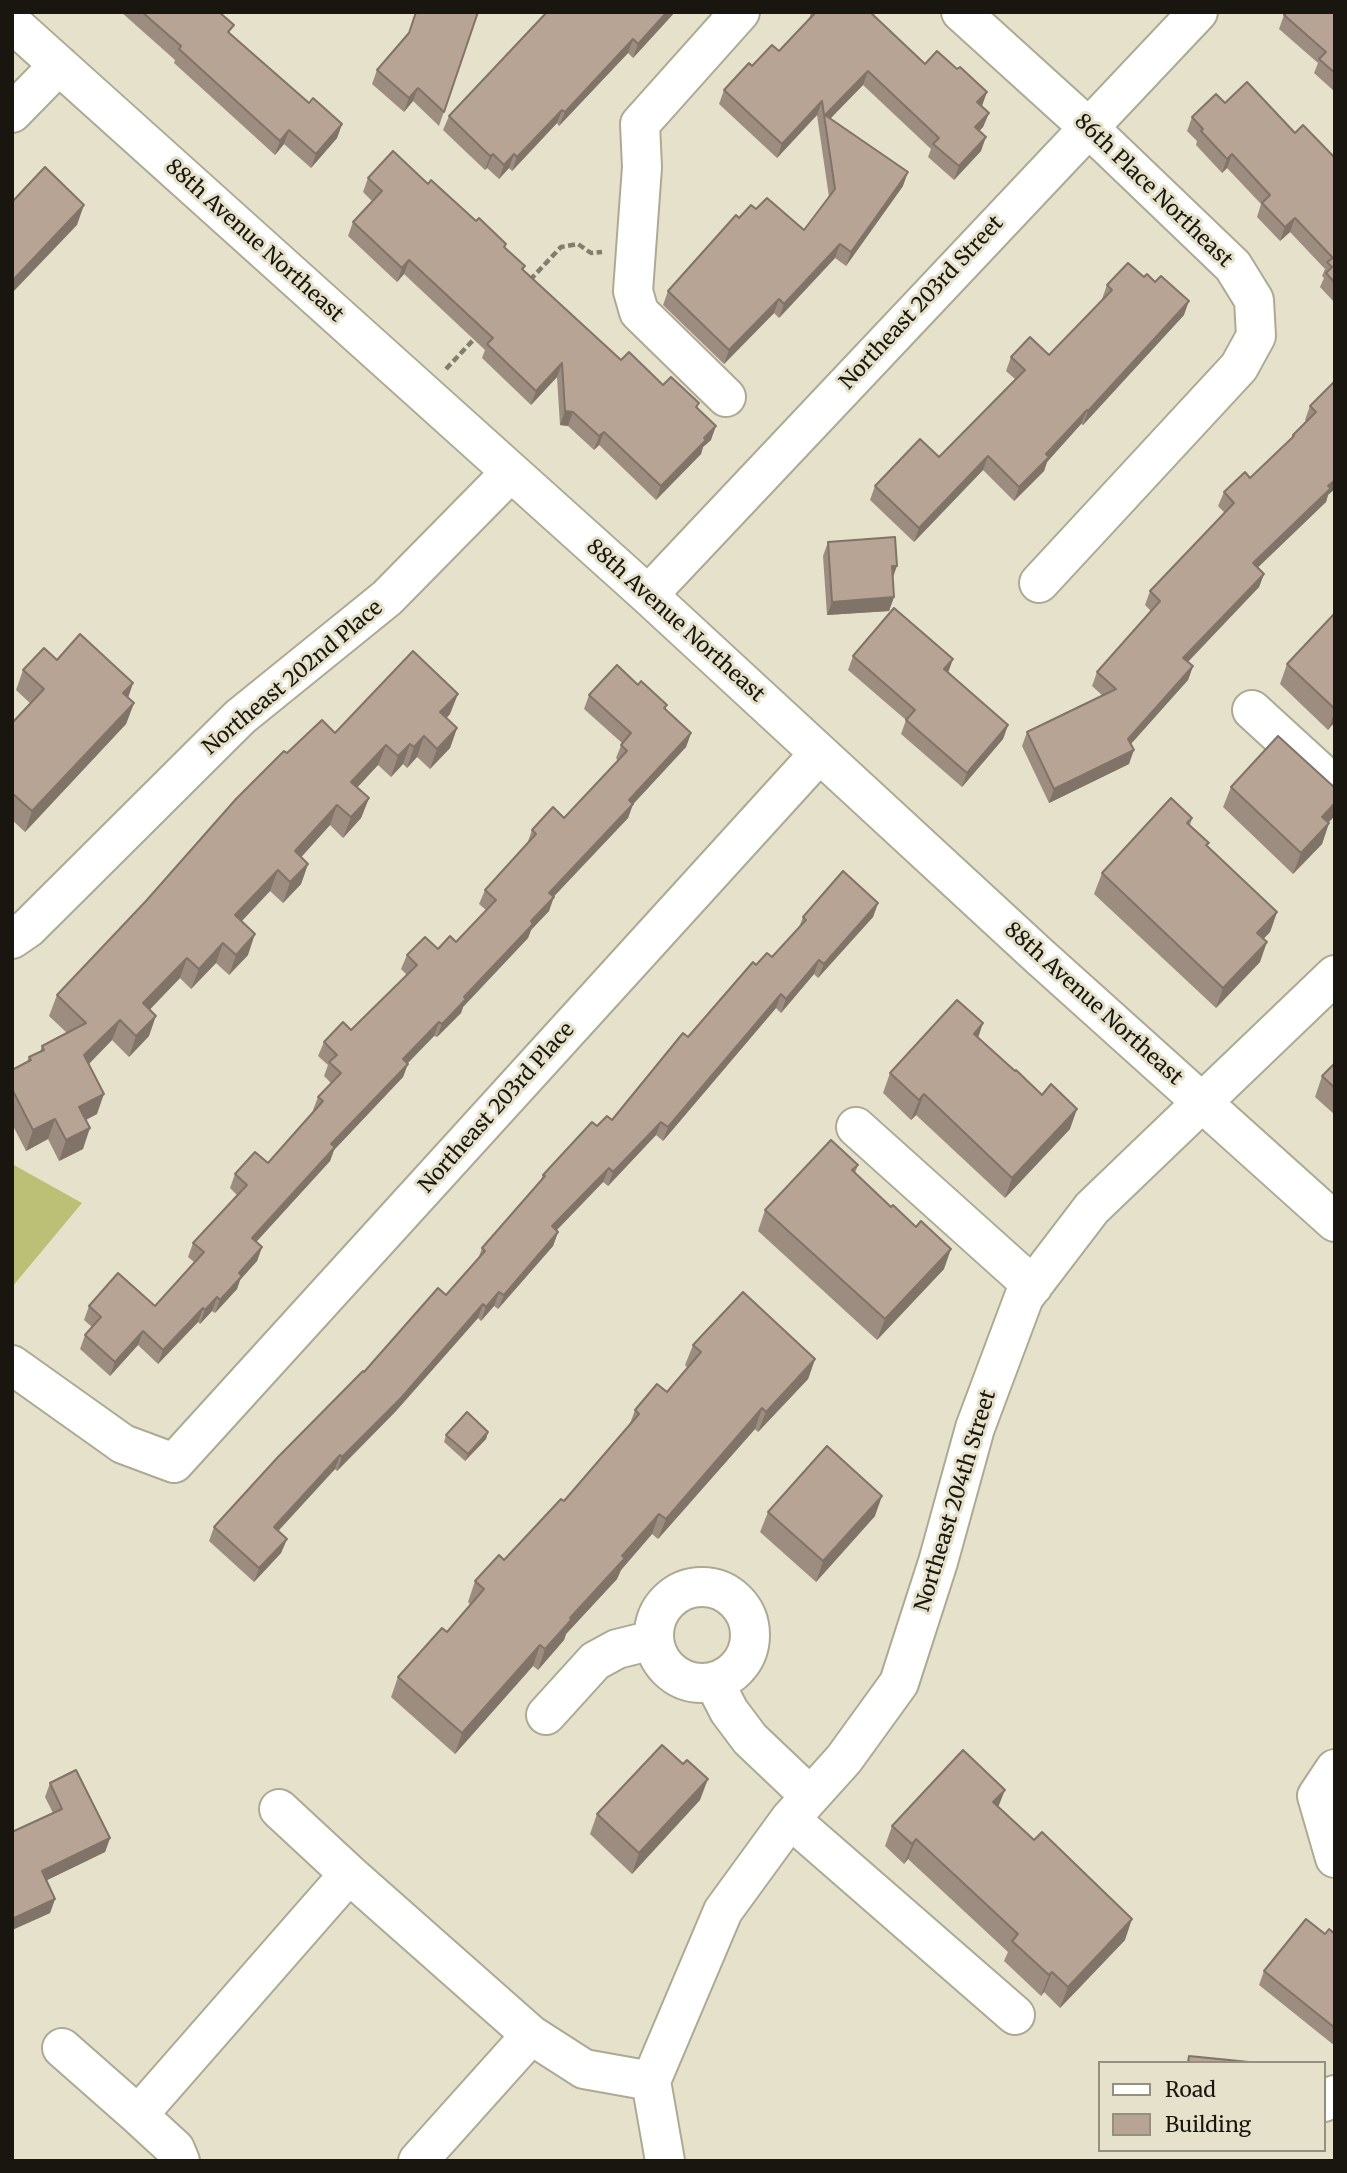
<!DOCTYPE html>
<style>
body{margin:0}
#map{position:relative;width:1347px;height:2173px;overflow:hidden;background:#e6e1ca;font-family:Merriweather,serif}
canvas{display:block}
.frame{position:absolute;inset:0;border:14px solid #18160e;pointer-events:none}
.legend{position:absolute;left:1098px;top:2061px;width:228px;height:91px;box-sizing:border-box;background:#e6e1ca;border:2px solid #94907f;margin:0;padding:9px 12px;list-style:none;font-size:21px;color:#18160e}
.legend li{display:flex;align-items:center;gap:14px;height:35px}
.legend b{width:35px;border:2px solid #94907f}
</style>
<div id="map">
<canvas width="1347" height="2173"></canvas>
<div class="frame"></div>
<ul class="legend">
<li><b style="height:9px;background:#fff"></b>Road</li>
<li><b style="height:19px;background:#b7a495"></b>Building</li>
</ul>
</div>
<script>
const g = document.querySelector('canvas').getContext('2d');
g.lineJoin = 'round';
function fill(path, color) { g.fillStyle = color; g.fill(path, 'evenodd'); }
const poly = rows => new Path2D(rows.map(r => 'M' + r).join(''));
function trace(path, color, width, dash) { g.strokeStyle = color; g.lineWidth = width; g.lineCap = dash ? 'butt' : 'round'; g.setLineDash(dash || []); g.stroke(path); }
function label(font, color, halo, rows, align = 'center') {
  g.font = font + ' Merriweather,serif'; g.lineWidth = 6; g.setLineDash([]); g.textBaseline = 'middle'; g.strokeStyle = halo; g.fillStyle = color; for (const [text, x, y, turn = 0] of rows) {
    g.save(); g.translate(x, y); g.rotate((+turn || 0) * Math.PI / 180); g.textAlign = isNaN(turn) ? turn : align; if (halo) g.strokeText(text, 0, 0); g.fillText(text, 0, 0); g.restore();
  }
}
fill(poly([
 [12,1164,82,1203,12,1287]
]), '#bcc076');
const minor = poly([
 [961,12,1089,128,1233,266,1254,300,1256,336,1239,367,1039,583],
 [12,23,648,595,1038,955,1335,1222],
 [12,113,59,65],
 [726,397,639,312,633,291,642,167,640,124,740,12],
 [648,595,1198,12],
 [1252,710,1335,786],
 [12,939,28,928,240,717,387,598,511,472],
 [856,1127,1033,1286],
 [12,1365,123,1444,174,1463,819,754],
 '654 1635a48 48 0 1 1 96 0a48 48 0 1 1-96 0Z',
 [714,1682,729,1711,750,1739,810,1796],
 [546,1715,595,1661,617,1649,653,1640],
 [1335,1769,1317,1796,1335,1858],
 [279,1809,349,1874],
 [790,1819,1015,2015],
 [62,2048,138,2115],
 [651,2081,723,1911,790,1819,844,1759,899,1683,938,1562,975,1428,1024,1297,1092,1208,1335,975],
 [651,2081,665,2161],
 [1324,2102,1335,2095],
 [180,2161,175,2149,138,2115,349,1874,531,2035,584,2069,651,2081],
 [418,2161,531,2035]
]);
trace(minor, '#aea993', 42);
trace(poly([
 [530,280,561,247,578,244,591,253,602,252],
 [446,369,476,337]
]), '#827e6e', 4.5, [7, 3.5]);
trace(minor, '#fff', 38);
fill(poly([
 [121,12,219,12,230,34,309,103,342,124,337,138,311,168,284,144,275,155,174,63,175,60],
 [478,12,439,126,413,101,404,112,372,84,377,70,408,33],
 [675,12,633,58,628,53,559,126,557,123,512,171,509,168,499,179,487,168,485,170,443,130,449,116],
 [811,12,870,12,925,64,982,106,989,113,983,127,979,131,981,151,954,180,928,157,931,149,863,85,830,119,903,186,846,266,835,258,779,318,774,313,724,364,663,305,668,291,739,218,756,209,804,230,829,197,817,115,777,158,719,104,724,90,752,66,779,51,809,20],
 [1335,12,1335,92,1314,73,1318,63,1279,29,1284,15],
 [1225,103,1295,133,1335,158,1335,303,1320,287,1324,278,1322,276,1325,269,1290,232,1280,241,1257,217,1261,204,1227,168,1222,173,1196,145,1197,141,1187,131,1192,117],
 [368,178,428,184,505,248,525,266,523,270,621,360,663,385,699,403,697,408,711,440,703,447,701,454,656,500,599,445,594,450,568,426,560,425,557,377,531,405,482,358,485,350,404,274,397,282,348,236,353,222,372,201,363,192],
 [1107,285,1184,315,1083,425,1081,424,1047,462,1044,471,1014,501,983,470,914,542,870,500,875,486,939,457,1015,379,1006,371,1011,357,1049,355,1103,300,1102,299],
 [1335,381,1328,495,1326,502,1258,567,1264,574,1259,587,1188,662,1193,666,1188,680,1130,744,1129,764,1049,803,1022,746,1027,732,1103,696,1092,686,1097,672,1151,611,1145,605,1150,591,1225,513,1218,506,1224,492,1250,478,1291,439,1293,435,1306,421,1305,420,1310,406],
 [828,542,892,578,894,597,889,611,827,615,823,556],
 [1335,613,1335,727,1332,725,1328,730,1280,684,1287,664],
 [853,656,948,673,1008,725,1003,739,962,787,901,734,906,720,848,670],
 [57,660,133,683,128,698,134,703,126,724,25,832,12,820,12,723,31,704,16,690,23,670],
 [638,685,667,705,665,709,691,733,686,747,633,804,628,818,553,897,549,911,531,930,528,938,463,1007,461,1013,437,1037,434,1036,408,1063,403,1077,334,1150,330,1161,256,1242,262,1247,257,1261,240,1280,237,1289,215,1313,212,1311,200,1324,198,1322,158,1364,138,1345,110,1376,80,1349,85,1335,92,1327,84,1320,89,1306,155,1306,194,1262,188,1257,193,1243,237,1195,230,1188,235,1174,268,1163,314,1112,313,1110,318,1097,331,1083,324,1076,328,1065,318,1056,324,1042,351,1030,407,975,401,969,407,955,438,949,456,942,486,910,479,904,485,890,527,844,532,830,564,818,618,761,616,758,622,743,584,709,589,695],
 [450,714,446,718,457,728,450,748,430,769,417,757,407,768,403,764,391,777,378,765,357,787,369,798,361,818,343,838,330,825,301,857,308,864,301,884,283,903,270,891,241,921,248,955,229,975,216,963,191,989,180,978,150,1009,149,1036,129,1057,112,1040,89,1064,97,1114,86,1120,83,1149,59,1161,48,1139,26,1151,12,1124,12,1070,27,1062,29,1057,40,1052,42,1046,67,1033,49,1016,57,995,287,753,335,733],
 [1231,787,1328,823,1329,823,1322,844,1293,874,1223,807],
 [1192,818,1190,825,1209,843,1207,846,1277,912,1270,932,1264,938,1260,962,1216,1008,1094,894,1102,873],
 [878,903,873,917,818,978,814,974,781,1013,776,1008,663,1141,656,1135,608,1186,603,1182,557,1230,558,1232,553,1246,498,1309,494,1306,481,1321,478,1318,396,1411,337,1471,335,1469,278,1531,287,1539,281,1553,254,1582,209,1541,214,1527,364,1372,446,1295,478,1259,482,1248,540,1182,543,1175,597,1126,612,1120,688,1037,756,965,772,957,799,927,803,917],
 [978,1038,1070,1129,1005,1198,916,1115,911,1120,883,1093,890,1073],
 [1335,1063,1335,1115,1315,1097,1322,1076],
 [858,1165,855,1173,891,1207,916,1227,944,1269,877,1340,758,1231,765,1210],
 [693,1345,815,1359,808,1379,758,1432,755,1429,658,1539,652,1534,621,1570,617,1579,566,1634,564,1640,538,1670,533,1666,455,1754,391,1697,398,1677,447,1632,471,1605,468,1602,475,1581,504,1560,564,1501,629,1426,635,1410,667,1392,688,1368,685,1365],
 [488,1432,486,1439,465,1461,444,1442,446,1435],
 [768,1512,875,1516,816,1582,760,1532],
 [50,1783,110,1838,105,1852,47,1880,55,1899,50,1913,12,1930,12,1832,53,1813,45,1797],
 [700,1800,632,1874,590,1834,597,1814],
 [998,1807,1125,1940,1060,2008,1044,1992,1041,1996,1004,1961,1008,1952,908,1859,904,1864,885,1846,892,1826],
 [1325,1934,1335,1934,1335,2046,1259,1985,1264,1971]
]), '#9d8d80');
fill(poly([
 [667,12,675,12,633,58,638,44],
 [633,39,628,53,559,126,565,112],
 [868,71,863,85,825,124,825,115],
 [418,88,413,101,404,112,409,98],
 [987,92,982,106,977,102],
 [822,101,817,115,777,158,782,144],
 [562,110,557,123,512,171,517,157],
 [989,113,983,127,970,141,975,127],
 [342,124,337,138,311,168,316,154],
 [289,130,284,144,275,155,280,141],
 [986,137,981,151,954,180,959,166],
 [493,154,487,168,485,170,490,156],
 [514,154,509,168,499,179,504,165],
 [1232,154,1227,168,1222,173,1227,159],
 [908,172,903,186,846,266,851,252],
 [84,205,77,225,12,293,12,281],
 [1295,218,1290,232,1280,241,1285,227],
 [840,244,835,258,779,318,784,304],
 [409,260,404,274,397,282,402,268],
 [779,299,774,313,724,364,729,350],
 [1189,301,1184,315,1083,425,1088,411],
 [562,363,557,377,531,405,536,391],
 [1087,410,1081,424,1047,462,1044,471,1014,501,1019,487,1046,454],
 [565,411,573,412,568,426,560,425],
 [716,426,711,440,703,447,701,454,656,500,661,486],
 [604,432,599,445,594,450,599,436],
 [988,456,983,470,914,542,919,528],
 [1335,480,1335,489,1328,495,1326,502,1248,577,1253,563],
 [892,566,897,566,892,580],
 [1264,574,1259,587,1178,672,1183,658],
 [894,597,889,611,827,615,832,602],
 [953,659,948,673,944,669],
 [1193,666,1188,680,1123,753,1128,739],
 [133,683,126,703,123,693],
 [458,694,450,714,433,732,440,712],
 [134,703,126,724,25,832,32,811],
 [1335,711,1335,718,1332,725,1328,730],
 [1008,725,1003,739,962,787,967,773],
 [457,728,450,748,430,769,437,749],
 [691,733,686,747,624,814,629,800],
 [424,736,417,757,407,768,414,747],
 [410,744,403,764,391,777,398,756],
 [386,745,378,765,344,802,351,782],
 [1134,750,1129,764,1049,803,1054,789],
 [369,798,361,818,343,838,351,817],
 [1335,803,1335,816,1314,837,1322,817],
 [633,804,628,818,544,907,549,893],
 [337,805,330,825,288,872,295,851],
 [1329,823,1322,844,1293,874,1301,853],
 [308,864,301,884,283,903,290,882],
 [278,870,270,891,228,936,235,915],
 [554,897,549,911,531,930,528,938,463,1007,461,1013,437,1037,442,1024],
 [878,903,873,917,818,978,824,964],
 [1277,912,1270,932,1250,953,1257,933],
 [255,934,248,955,229,975,236,955],
 [1267,942,1260,962,1216,1008,1223,988],
 [223,943,216,963,191,989,199,969],
 [187,958,180,978,136,1024,143,1003],
 [819,960,814,974,781,1013,786,999],
 [781,994,776,1008,663,1141,668,1127],
 [156,1016,149,1036,129,1057,136,1036],
 [120,1020,112,1040,77,1076,84,1055],
 [439,1022,434,1036,398,1073,403,1059],
 [983,1023,976,1044,974,1034],
 [408,1064,403,1077,334,1150,330,1161,247,1252,252,1238,331,1144],
 [104,1094,97,1114,71,1127,79,1107],
 [924,1094,916,1115,911,1120,919,1100],
 [1077,1109,1070,1129,1005,1198,1012,1178],
 [55,1119,48,1139,26,1151,33,1130],
 [661,1122,656,1135,608,1186,613,1172],
 [90,1128,83,1149,59,1161,66,1140],
 [609,1168,603,1182,547,1240,552,1226],
 [558,1232,553,1246,498,1309,504,1295],
 [262,1247,257,1261,240,1280,237,1289,215,1313,220,1300,239,1273],
 [951,1249,944,1269,877,1340,885,1319],
 [499,1292,494,1306,481,1321,486,1307],
 [217,1297,212,1311,200,1324,205,1310],
 [483,1304,478,1318,396,1411,337,1471,342,1457],
 [203,1308,198,1322,158,1364,163,1350],
 [143,1331,138,1345,110,1376,115,1362],
 [815,1359,808,1379,758,1432,766,1412],
 [762,1408,755,1429,658,1539,666,1519],
 [488,1432,486,1439,465,1461,468,1454],
 [340,1455,335,1469,269,1541,274,1527],
 [882,1496,875,1516,816,1582,823,1561],
 [659,1514,652,1534,621,1570,617,1579,566,1634,564,1640,538,1670,545,1649,570,1618],
 [287,1539,281,1553,254,1582,259,1568],
 [540,1645,533,1666,455,1754,462,1733],
 [708,1779,700,1800,632,1874,639,1853],
 [1005,1790,997,1810,993,1802],
 [110,1838,105,1852,37,1885,42,1871],
 [916,1839,908,1859,904,1864,912,1844],
 [55,1899,50,1913,12,1930,12,1919],
 [1132,1919,1125,1940,1060,2008,1068,1987],
 [1052,1972,1044,1992,1041,1996,1049,1975]
]), '#807368');
const building = poly([
 [142,12,219,12,234,25,228,32,309,103,313,98,342,124,316,154,289,130,280,141,179,49,181,46,142,12],
 [416,12,478,12,444,112,418,88,409,98,377,70,409,33,416,12],
 [547,12,667,12,638,44,633,39,565,112,562,110,517,157,514,154,504,165,493,154,490,156,449,116,547,12],
 [816,12,870,12,925,64,937,51,957,69,960,67,987,92,977,102,989,113,975,127,986,137,959,166,933,144,939,138,868,71,825,115,908,172,851,252,840,244,784,304,779,299,729,350,668,291,736,215,739,218,751,205,756,209,767,198,804,230,835,189,822,101,782,144,724,90,749,63,752,66,772,45,779,51,816,12],
 [1287,12,1335,12,1335,73,1319,59,1326,52,1284,15,1287,12],
 [1247,82,1295,133,1303,125,1335,158,1335,283,1326,273,1332,267,1327,262,1333,258,1295,218,1285,227,1262,203,1270,195,1232,154,1227,159,1201,131,1203,129,1192,117,1216,94,1225,103,1247,82],
 [393,151,428,184,431,180,476,221,479,218,506,244,504,247,525,266,522,269,621,360,629,352,663,385,671,377,699,403,696,407,716,426,704,438,706,440,661,486,604,432,599,436,573,412,565,411,562,363,536,391,487,344,493,338,409,260,402,268,353,222,382,191,368,178,393,151],
 [45,167,84,205,12,281,12,202,45,167],
 [1128,263,1144,277,1147,274,1155,282,1161,276,1189,301,1088,411,1087,410,1046,454,1049,457,1019,487,988,456,919,528,875,486,920,439,939,457,1025,370,1011,357,1030,337,1049,355,1112,290,1107,285,1128,263],
 [1335,381,1335,480,1328,486,1331,488,1253,563,1264,574,1183,658,1193,666,1128,739,1134,750,1054,789,1027,732,1116,689,1097,672,1160,601,1150,591,1234,503,1224,492,1245,472,1250,478,1294,436,1293,435,1316,412,1310,406,1335,381],
 [895,537,897,566,892,566,894,597,832,602,828,542,895,537],
 [894,608,953,659,944,669,1008,725,967,773,906,720,915,710,853,656,894,608],
 [1335,613,1335,709,1287,664,1335,613],
 [80,634,133,683,123,693,134,703,32,811,12,793,12,723,44,689,23,670,44,648,57,660,80,634],
 [413,651,458,694,440,712,457,728,437,749,424,736,414,747,410,744,398,756,386,745,351,782,369,798,351,817,337,805,295,851,308,864,290,882,278,870,235,915,255,934,236,955,223,943,199,969,187,958,143,1003,156,1016,136,1036,120,1020,84,1055,104,1094,79,1107,90,1128,66,1140,55,1119,33,1130,12,1089,12,1070,31,1060,29,1057,44,1050,42,1046,86,1023,57,995,146,901,236,799,284,751,287,753,322,720,335,733,413,651],
 [617,665,638,685,641,681,667,705,664,708,691,733,629,800,633,804,549,893,554,897,531,921,533,924,464,997,466,999,442,1024,439,1022,403,1059,408,1064,331,1144,335,1147,252,1238,262,1247,239,1273,242,1276,220,1300,217,1297,205,1310,203,1308,163,1350,143,1331,115,1362,85,1335,101,1317,89,1306,118,1273,155,1306,204,1252,193,1243,247,1185,235,1174,255,1152,268,1163,323,1101,318,1097,341,1073,329,1062,337,1055,324,1042,343,1022,351,1030,417,965,407,955,425,937,438,949,450,936,456,942,496,900,485,890,536,834,532,830,553,807,564,818,627,751,621,745,631,733,589,695,617,665],
 [1278,736,1335,788,1335,803,1322,817,1329,823,1301,853,1231,787,1278,736],
 [1171,798,1192,818,1187,823,1209,843,1206,845,1277,912,1257,933,1267,942,1223,988,1102,873,1171,798],
 [843,871,878,903,824,964,819,960,786,999,781,994,668,1127,661,1122,613,1172,609,1168,552,1226,558,1232,504,1295,499,1292,486,1307,483,1304,401,1398,342,1457,340,1455,274,1527,287,1539,259,1568,214,1527,278,1457,363,1371,364,1372,438,1288,446,1295,485,1251,482,1248,545,1176,543,1175,592,1122,597,1126,607,1116,612,1120,683,1033,688,1037,753,962,756,965,767,953,772,957,806,920,803,917,843,871],
 [957,1000,983,1023,974,1034,1015,1071,1016,1070,1042,1095,1051,1084,1077,1109,1012,1178,924,1094,919,1100,890,1073,957,1000],
 [1335,1063,1335,1088,1322,1076,1335,1063],
 [831,1140,858,1165,852,1170,891,1207,893,1205,916,1227,921,1221,951,1249,885,1319,765,1210,831,1140],
 [743,1292,815,1359,766,1412,762,1408,666,1519,659,1514,622,1556,625,1558,570,1618,572,1619,545,1649,540,1645,462,1733,398,1677,442,1628,447,1632,484,1589,475,1581,499,1555,504,1560,561,1499,564,1501,639,1414,635,1410,657,1384,667,1392,701,1352,693,1345,743,1292],
 [467,1412,488,1432,468,1454,446,1435,467,1412],
 [827,1446,882,1496,823,1561,768,1512,827,1446],
 [662,1745,683,1764,687,1760,708,1779,639,1853,597,1814,662,1745],
 [963,1750,1005,1790,993,1802,1034,1840,1042,1832,1132,1919,1068,1987,1052,1972,1049,1975,1012,1941,1018,1934,916,1839,912,1844,892,1826,963,1750],
 [76,1770,110,1838,42,1871,55,1899,12,1919,12,1832,62,1809,50,1783,76,1770],
 [1306,1919,1325,1934,1329,1929,1335,1934,1335,2028,1264,1971,1306,1919],
 [1189,2056,1249,2062,1249,2063,1188,2063,1189,2056]
]);
fill(building, '#b7a495');
trace(building, '#807368', 2);
label('21px', '#18160e', '#e6e1ca', [
 ["86th Place Northeast",1153,191,44],
 ["88th Avenue Northeast",254,241,42],
 ["Northeast 203rd Street",922,303,-47],
 ["88th Avenue Northeast",675,621,42],
 ["Northeast 202nd Place",293,678,-40],
 ["88th Avenue Northeast",1093,1004,42],
 ["Northeast 203rd Place",497,1108,-48],
 ["Northeast 204th Street",956,1501,-73]
]);
</script>
